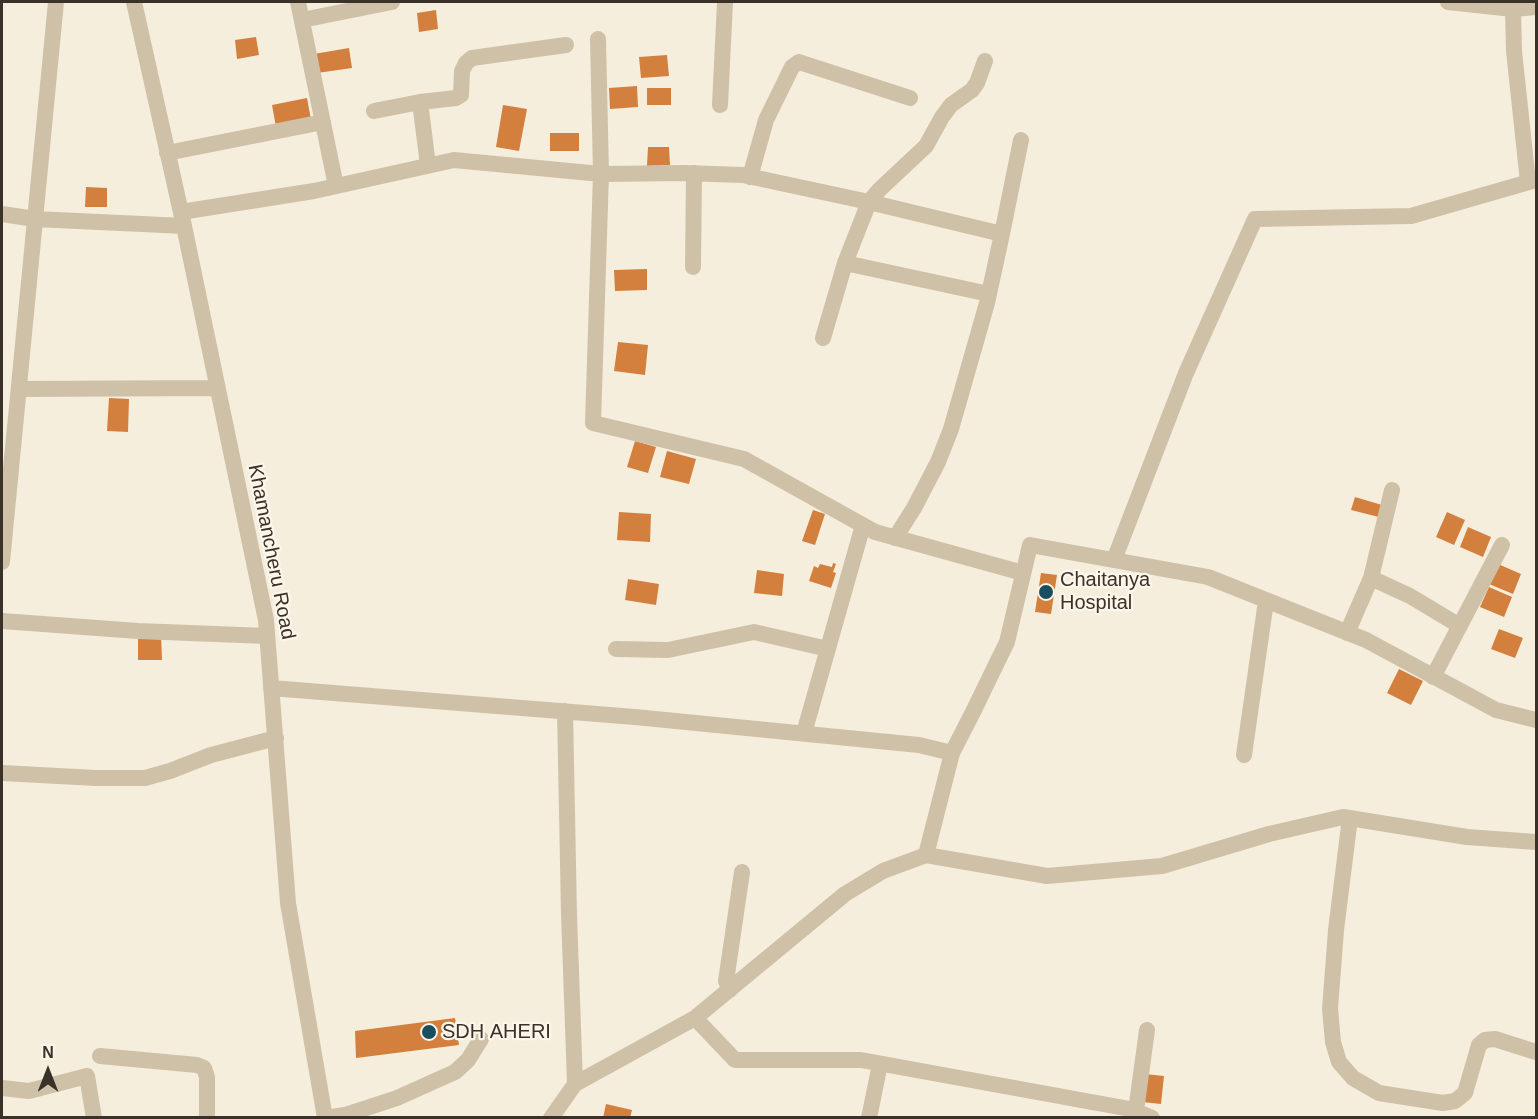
<!DOCTYPE html>
<style>
body{margin:0}
#map{position:relative;width:1538px;height:1119px;overflow:hidden;background:#f5eedd;font-family:Helvetica,sans-serif}
canvas{display:block}
.frame{position:absolute;inset:0;border:3px solid #3a3228;pointer-events:none}
.north{position:absolute;left:18px;top:1041px;width:60px;height:60px;-webkit-text-stroke:4px #fcf7ea;paint-order:stroke;rotate:0deg;font-size:16px;font-weight:700;line-height:24px;text-align:center;color:#3a3228}
.north::after{content:'';display:block;margin:auto;width:21px;height:27px;background:#3a3228;clip-path:polygon(50% 0,100% 100%,50% 72%,0 100%)}
</style>
<div id="map">
<canvas width="1538" height="1119"></canvas>
<div class="frame"></div>
<div class="north">N</div>
</div>
<script>
const g = document.querySelector('canvas').getContext('2d');
g.lineJoin = 'round';
function fill(path, color) { g.fillStyle = color; g.fill(path, 'evenodd'); }
const poly = rows => new Path2D(rows.map(r => 'M' + r).join(''));
function trace(path, color, width, dash) { g.strokeStyle = color; g.lineWidth = width; g.lineCap = dash ? 'butt' : 'round'; g.setLineDash(dash || []); g.stroke(path); }
function label(font, color, halo, rows, align = 'center') {
  g.font = font + ' Helvetica,sans-serif'; g.lineWidth = 4.5; g.setLineDash([]); g.textBaseline = 'middle'; g.strokeStyle = halo; g.fillStyle = color; for (const [text, x, y, turn = 0] of rows) {
    g.save(); g.translate(x, y); g.rotate((+turn || 0) * Math.PI / 180); g.textAlign = isNaN(turn) ? turn : align; if (halo) g.strokeText(text, 0, 0); g.fillText(text, 0, 0); g.restore();
  }
}
fill(poly([
 [436,10,438,29,419,32,417,13],
 [256,37,259,55,237,59,235,40],
 [349,48,352,68,317,73,314,54],
 [667,55,669,76,641,78,639,57],
 [637,86,638,107,610,109,609,88],
 [647,88,671,88,671,105,647,105],
 [307,98,311,120,276,127,272,105],
 [503,105,527,109,519,151,496,147],
 [550,133,579,133,579,151,550,151],
 [648,147,669,147,670,165,647,166],
 [86,187,107,188,107,207,85,207],
 [647,269,647,290,615,291,614,270],
 [618,342,648,345,645,375,614,371],
 [109,398,129,399,128,432,107,431],
 [635,441,656,447,648,473,627,467],
 [667,451,696,459,689,484,660,477],
 [1355,497,1382,505,1379,517,1351,510],
 [813,510,825,514,815,545,802,541],
 [619,512,651,514,650,542,617,540],
 [1447,512,1465,520,1454,545,1436,537],
 [1468,527,1491,537,1483,557,1460,547],
 [833,563,836,564,833,572,836,573,831,588,809,581,814,566,818,568,820,564,832,567],
 [1498,564,1521,574,1513,594,1489,584],
 [757,570,784,574,782,596,754,593],
 [1041,573,1057,575,1051,614,1035,612],
 [628,579,659,584,656,605,625,600],
 [1489,587,1512,597,1504,617,1480,607],
 [1499,629,1523,638,1515,658,1491,649],
 [161,634,162,660,138,660,138,635],
 [1399,669,1423,681,1411,705,1387,693],
 [455,1018,459,1045,356,1058,355,1031],
 [1145,1074,1164,1076,1161,1104,1142,1102],
 [606,1104,632,1110,630,1118,603,1118]
]), '#d37f3d');
trace(poly([
 [134,2,184,226,266,620,288,903,325,1118],
 [298,2,336,186],
 [1448,2,1513,9],
 [302,20,392,2],
 [598,39,601,174,684,173,743,175,869,202,1002,234,987,303,951,429,938,462,914,508,895,538],
 [720,105,725,2],
 [374,111,420,102],
 [167,153,323,122],
 [428,165,420,102,456,98,461,95,462,71,466,63,472,58,566,45],
 [750,177,766,120,792,67,799,62,910,98],
 [1528,182,1514,51,1513,9,1536,7],
 [181,212,314,191,454,160,601,174,593,423,744,459,875,532,1023,573],
 [2,214,35,219,184,226],
 [1002,234,1021,140],
 [845,263,989,294],
 [693,267,694,173],
 [823,338,845,263,869,202,879,190,926,146,942,117,951,105,972,90,977,83,985,61],
 [19,389,217,388],
 [1114,560,1186,373,1255,219,1411,216,1536,180],
 [2,562,56,2],
 [1371,578,1392,490],
 [2,621,138,631,267,636],
 [1347,633,1371,578,1410,596,1460,626],
 [616,649,668,650,754,632,828,649],
 [1433,677,1502,545],
 [271,688,635,717,919,745,952,753,974,710,1007,642,1030,545,1208,577,1366,640,1496,710,1536,720],
 [804,733,863,525],
 [1244,755,1266,601],
 [2,773,96,778,145,778,170,771,211,755,276,738],
 [1350,818,1336,930,1330,1009,1333,1042,1339,1062,1353,1078,1379,1093,1443,1103,1455,1101,1465,1093,1479,1045,1485,1040,1495,1039,1536,1052],
 [926,855,1047,876,1162,866,1269,834,1343,817,1467,837,1536,842],
 [730,990,726,981,742,872],
 [695,1018,735,1060,861,1060,1130,1109,1152,1118],
 [100,1056,197,1065,204,1068,207,1077,207,1118],
 [575,1084,695,1018,845,894,883,871,926,855,952,753],
 [2,1088,29,1091,87,1076,94,1118],
 [1136,1111,1147,1030],
 [326,1118,345,1115,397,1098,455,1072,468,1060,481,1039],
 [551,1118,575,1084,569,914,565,711],
 [869,1118,880,1064]
]), '#cfc1a7', 16);
for (const [x, y, r, color] of [
 [1046,592,8,"#194e61"],
 [429,1032,8,"#194e61"]
]) { const dot = new Path2D(); dot.arc(x, y, r, 0, 2 * Math.PI); g.fillStyle = color; g.fill(dot); trace(dot, '#fcf7ea', 2); }
label('20px', '#3a3228', '#fcf7ea', [
 ["Khamancheru Road",271,552,79]
]);
label('20px', '#3a3228', '#fcf7ea', [
 ["Chaitanya",1060,580],
 ["Hospital",1060,603],
 ["SDH AHERI",442,1032]
], 'left');
</script>
